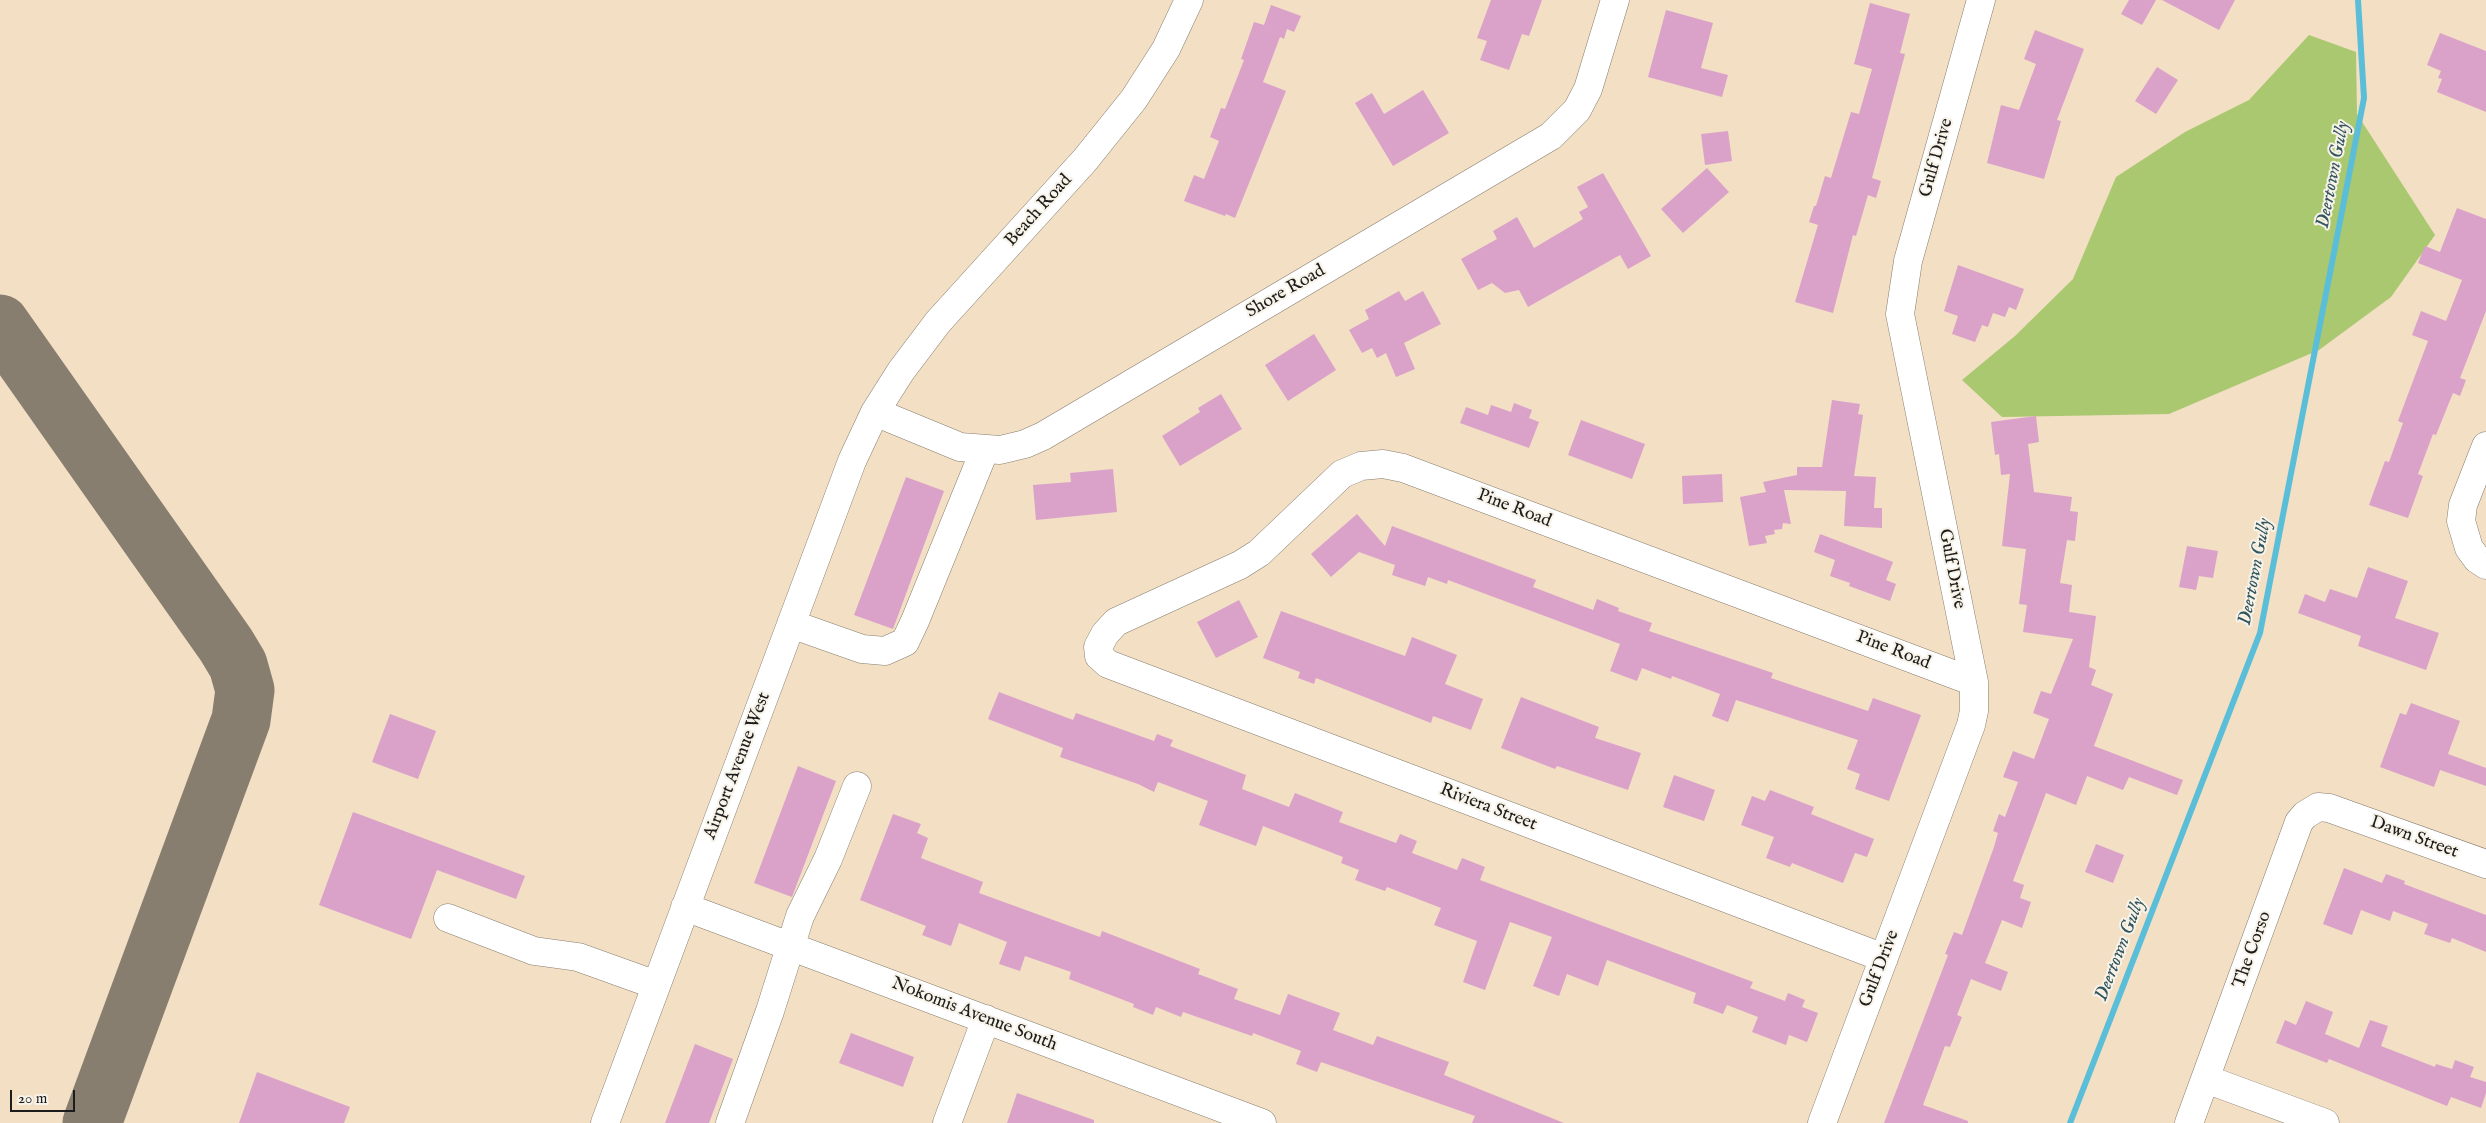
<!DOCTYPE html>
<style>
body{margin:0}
#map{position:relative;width:2486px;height:1123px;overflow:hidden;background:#f2dfc4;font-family:"IM FELL English",serif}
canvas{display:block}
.scale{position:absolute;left:10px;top:1090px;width:65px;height:22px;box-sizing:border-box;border:2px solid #1c1c1c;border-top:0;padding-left:6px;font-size:15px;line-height:18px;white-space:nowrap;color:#1c1c1c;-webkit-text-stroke:4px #f7f3e8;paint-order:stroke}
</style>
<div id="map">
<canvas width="2486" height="1123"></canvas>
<div class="scale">20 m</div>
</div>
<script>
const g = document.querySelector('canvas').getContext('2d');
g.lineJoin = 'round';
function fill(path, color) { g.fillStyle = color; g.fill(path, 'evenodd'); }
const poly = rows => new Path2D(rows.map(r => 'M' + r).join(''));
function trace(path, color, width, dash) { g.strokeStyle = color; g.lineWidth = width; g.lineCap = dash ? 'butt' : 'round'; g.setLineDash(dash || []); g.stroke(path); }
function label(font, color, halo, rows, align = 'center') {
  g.font = font + ' "IM FELL English",serif'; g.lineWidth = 4; g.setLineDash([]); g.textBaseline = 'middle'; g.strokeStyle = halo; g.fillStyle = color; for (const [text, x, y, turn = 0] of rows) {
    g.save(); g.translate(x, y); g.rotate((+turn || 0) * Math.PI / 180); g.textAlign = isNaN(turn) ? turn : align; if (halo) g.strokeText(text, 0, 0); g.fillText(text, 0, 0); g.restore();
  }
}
fill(poly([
 [2309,35,2356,52,2357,114,2435,235,2391,297,2319,350,2169,414,2002,417,1962,380,2015,336,2073,279,2116,177,2185,132,2249,100]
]), '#a9c86f');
trace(poly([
 [2070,1123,2260,633,2364,98,2358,0]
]), '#5bbed9', 6);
trace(poly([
 [0,324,226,645,238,665,245,690,241,720,92,1123]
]), '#877e70', 59);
fill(poly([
 [1491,0,1542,0,1529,36,1522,34,1509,70,1480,60,1487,41,1477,38],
 [2129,0,2156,0,2142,25,2121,14],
 [2162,0,2235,0,2219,30],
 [1870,3,1910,14,1900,53,1905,54,1872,178,1881,181,1876,198,1868,195,1856,236,1853,235,1833,313,1795,302,1818,225,1809,222,1814,206,1816,206,1825,176,1831,178,1851,112,1859,114,1872,69,1854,64],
 [1271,5,1301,16,1294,32,1287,29,1284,39,1280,37,1263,82,1286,91,1235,218,1226,214,1225,216,1184,201,1194,175,1204,179,1219,141,1210,137,1221,108,1225,109,1244,60,1241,59,1254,22,1264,25],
 [1666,10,1713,23,1701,68,1728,75,1722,97,1648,77],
 [2035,30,2084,49,2057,120,2061,121,2044,179,1987,163,2001,105,2019,110,2036,64,2024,59],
 [2440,33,2486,51,2486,112,2437,92,2442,79,2438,78,2441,71,2427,65],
 [2157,67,2178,80,2156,114,2135,101],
 [1423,90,1449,133,1393,166,1355,103,1372,93,1384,114],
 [1728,131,1732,161,1705,165,1701,134],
 [1707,168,1729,192,1683,233,1661,209],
 [1603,173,1651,256,1628,269,1620,255,1528,307,1519,290,1505,293,1492,283,1478,290,1461,259,1497,239,1493,231,1517,217,1534,248,1583,219,1579,212,1588,207,1577,187],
 [2457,208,2486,219,2486,311,2460,378,2466,380,2460,396,2453,393,2436,435,2433,434,2418,474,2423,476,2408,518,2369,505,2385,461,2389,462,2403,423,2398,421,2428,341,2412,335,2421,311,2446,321,2462,280,2418,263,2425,246,2440,252],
 [1958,265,2024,289,2016,310,2009,307,2005,317,1993,313,1988,327,1982,325,1975,342,1952,334,1958,316,1944,311],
 [1399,291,1405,301,1423,291,1441,324,1404,343,1415,369,1396,377,1386,353,1377,358,1372,348,1362,353,1349,330,1369,319,1365,310],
 [1314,334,1336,370,1288,401,1265,365],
 [1221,394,1242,429,1180,466,1162,436,1200,412,1198,408],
 [1832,400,1860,404,1858,414,1863,415,1854,476,1876,477,1874,508,1882,508,1882,528,1844,526,1846,491,1784,490,1791,524,1783,523,1782,529,1774,530,1775,534,1765,536,1767,543,1749,546,1740,497,1766,492,1763,482,1797,475,1797,467,1822,467],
 [1514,403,1532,410,1529,418,1539,422,1529,448,1460,423,1466,407,1488,415,1491,405,1511,412],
 [2036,416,2039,442,2028,444,2034,492,2072,497,2070,511,2078,512,2075,541,2067,540,2060,583,2072,585,2069,612,2096,616,2089,667,2096,670,2091,685,2113,694,2094,746,2183,780,2177,795,2129,777,2123,790,2087,776,2076,805,2046,793,2013,881,2024,885,2020,898,2031,902,2022,928,2002,920,1985,963,2008,972,2001,991,1971,979,1957,1015,1962,1017,1950,1047,1945,1046,1923,1105,1968,1121,1968,1123,1884,1123,1948,955,1945,954,1954,932,1962,935,1994,847,1998,833,1993,831,1999,814,2005,817,2018,782,2003,777,2013,751,2034,759,2049,719,2033,713,2041,691,2051,694,2073,639,2023,632,2027,605,2019,604,2026,549,2002,546,2010,474,2001,475,1999,454,1995,455,1991,422],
 [1581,420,1645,444,1632,479,1568,455],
 [1113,469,1117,512,1036,520,1033,485,1071,482,1070,473],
 [1722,474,1723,502,1683,504,1682,476],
 [906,477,944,491,893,629,854,615],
 [1357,514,1385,546,1392,526,1536,580,1533,587,1593,610,1597,599,1619,608,1618,611,1652,623,1649,631,1773,673,1771,678,1868,711,1873,698,1921,715,1889,801,1855,789,1860,774,1847,769,1858,740,1736,700,1728,722,1712,716,1720,694,1672,676,1671,679,1642,668,1637,681,1610,671,1620,644,1448,580,1447,584,1428,577,1425,586,1392,575,1395,565,1359,552,1331,577,1311,554],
 [1820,534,1893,562,1886,580,1896,584,1890,601,1849,586,1850,583,1830,576,1835,560,1814,552],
 [2187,546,2218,551,2213,578,2199,576,2196,590,2179,587],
 [2368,567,2408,581,2395,618,2439,633,2426,670,2358,646,2361,636,2298,613,2305,594,2325,602,2330,589,2357,598],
 [1239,600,1258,637,1216,658,1197,622],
 [1281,611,1405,656,1412,637,1457,655,1445,684,1483,699,1471,730,1433,716,1431,723,1316,678,1314,684,1298,678,1300,672,1263,658],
 [999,692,1073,720,1076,713,1154,741,1157,734,1173,740,1170,746,1246,775,1242,789,1289,807,1295,793,1343,812,1339,822,1396,843,1400,834,1417,841,1412,853,1457,870,1462,858,1485,867,1480,880,1753,982,1750,988,1785,1001,1788,993,1805,1000,1802,1007,1818,1013,1807,1042,1789,1035,1786,1045,1752,1032,1758,1017,1727,1005,1723,1014,1693,1003,1696,993,1607,960,1598,986,1567,974,1559,996,1533,986,1552,937,1510,922,1485,990,1463,982,1477,941,1434,925,1441,908,1387,887,1385,891,1355,880,1359,870,1341,863,1343,857,1263,826,1256,846,1199,825,1208,801,1158,782,1154,792,1138,784,1060,757,1063,748,988,719],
 [1521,697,1599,727,1595,738,1641,753,1628,790,1557,766,1555,769,1501,748],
 [2411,703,2460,721,2448,754,2486,768,2486,786,2440,770,2434,787,2380,767,2400,713,2406,715],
 [390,714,436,731,418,779,372,762],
 [798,766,836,781,792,897,754,883],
 [1674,775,1715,790,1704,821,1663,807],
 [1770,790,1814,807,1811,814,1874,839,1867,857,1855,853,1843,883,1792,863,1790,867,1766,858,1774,837,1741,825,1752,796,1765,801],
 [353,812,525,876,516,899,437,870,411,939,319,905],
 [893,814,921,824,917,833,928,838,921,858,983,882,979,893,1100,937,1102,931,1200,969,1198,974,1238,989,1234,999,1280,1015,1288,994,1340,1013,1333,1030,1373,1045,1377,1036,1449,1062,1444,1075,1564,1123,1472,1123,1475,1116,1321,1062,1317,1072,1296,1064,1301,1051,1253,1033,1252,1036,1183,1012,1181,1017,1156,1007,1153,1015,1133,1007,1134,1004,1069,979,1071,972,1025,956,1020,971,999,964,1007,942,959,923,951,946,922,935,926,926,860,900],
 [2096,844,2124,855,2113,883,2085,872],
 [2344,868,2382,883,2386,874,2405,881,2404,884,2486,915,2486,952,2452,938,2450,943,2424,934,2428,924,2393,911,2390,921,2361,910,2352,935,2323,924],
 [2306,1001,2333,1012,2325,1034,2359,1048,2370,1020,2388,1026,2381,1046,2435,1067,2436,1064,2452,1069,2455,1060,2474,1067,2470,1077,2486,1082,2486,1093,2481,1108,2451,1097,2447,1106,2329,1059,2327,1063,2276,1043,2285,1020,2296,1025],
 [851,1033,914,1057,903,1087,839,1063],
 [695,1044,733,1059,709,1123,665,1123],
 [257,1072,350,1107,344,1123,239,1123],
 [1017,1093,1094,1120,1094,1123,1007,1123]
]), '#daa2c9');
const minor = poly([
 [875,412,960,447,1000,450,1025,444,1043,436,1551,136,1577,110,1588,89,1615,0],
 [2486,446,2463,505,2461,521,2469,548,2477,559,2486,565],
 [791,624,862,649,885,651,905,642,915,621,985,449],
 [685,907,1262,1123],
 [448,918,534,951,578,957,656,985],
 [1884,958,1108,664,1099,656,1098,647,1105,634,1116,622,1240,565,1259,553,1342,474,1361,466,1383,464,1403,468,1974,682],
 [2206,1079,2325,1123],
 [605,1123,852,461,875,412,901,371,938,322,1085,160,1134,99,1166,49,1189,0],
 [730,1123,770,1011,800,916,828,859,857,786],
 [947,1123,986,1019],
 [1822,1123,1971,725,1974,711,1974,682,1900,314,1908,261,1981,0],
 [2189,1123,2299,822,2305,815,2318,807,2329,808,2486,864]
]);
trace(minor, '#877e70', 29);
trace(minor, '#fff', 28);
label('18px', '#1c1c1c', '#f7f3e8', [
 ["Gulf Drive",1937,158,-74],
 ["Beach Road",1039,211,-48],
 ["Shore Road",1286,292,-30],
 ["Pine Road",1514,509,21],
 ["Gulf Drive",1951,569,79],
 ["Pine Road",1893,651,21],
 ["Airport Avenue West",738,766,-69],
 ["Riviera Street",1488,808,21],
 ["Dawn Street",2414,838,20],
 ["The Corso",2253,950,-70],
 ["Gulf Drive",1880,969,-69],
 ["Nokomis Avenue South",974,1015,21]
]);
label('italic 19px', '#32555e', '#f7f3e8', [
 ["Deertown Gully",2334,175,-79],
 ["Deertown Gully",2256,572,-79],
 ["Deertown Gully",2121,950,-69]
]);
</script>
